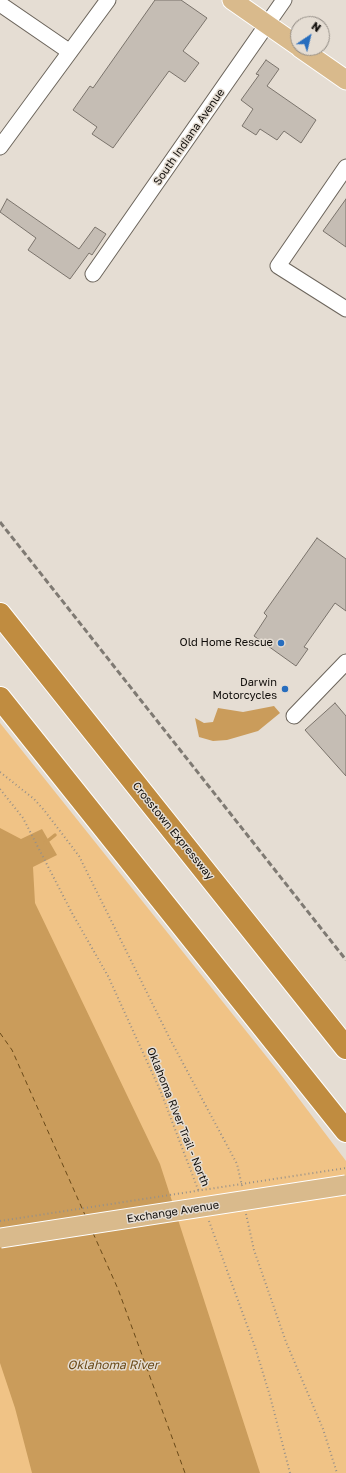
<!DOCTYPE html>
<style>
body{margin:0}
#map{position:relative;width:346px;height:1473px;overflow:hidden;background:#e5ddd3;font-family:"Golos Text",sans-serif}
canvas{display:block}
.north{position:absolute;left:290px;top:16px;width:40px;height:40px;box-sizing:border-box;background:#e5ddd3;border:1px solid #908a83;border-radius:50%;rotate:35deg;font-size:11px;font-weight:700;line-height:16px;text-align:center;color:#100d0a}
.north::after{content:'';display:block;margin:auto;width:14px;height:18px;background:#276dbe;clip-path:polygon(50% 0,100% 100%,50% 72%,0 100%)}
</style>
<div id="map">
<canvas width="346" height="1473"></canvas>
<div class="north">N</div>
</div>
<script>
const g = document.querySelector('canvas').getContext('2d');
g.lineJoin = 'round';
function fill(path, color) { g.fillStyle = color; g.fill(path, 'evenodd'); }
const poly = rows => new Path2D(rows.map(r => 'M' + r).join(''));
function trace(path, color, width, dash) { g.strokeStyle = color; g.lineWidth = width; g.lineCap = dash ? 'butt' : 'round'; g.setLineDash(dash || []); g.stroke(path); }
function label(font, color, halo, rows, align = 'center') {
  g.font = font + ' "Golos Text",sans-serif'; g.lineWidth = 3; g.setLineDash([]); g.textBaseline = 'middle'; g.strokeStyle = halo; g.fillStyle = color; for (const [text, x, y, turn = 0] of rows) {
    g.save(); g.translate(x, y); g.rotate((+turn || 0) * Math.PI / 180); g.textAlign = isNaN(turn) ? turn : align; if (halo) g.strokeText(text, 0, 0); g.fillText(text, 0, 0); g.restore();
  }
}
fill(poly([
 [0,723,278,1071,346,1161,346,1473,0,1473]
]), '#f0c386');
fill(poly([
 [274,706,280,713,258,731,227,740,213,741,199,737,195,718,204,723,213,722,218,708,243,712],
 [0,828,21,839,42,829,57,855,33,867,35,903,160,1164,260,1473,32,1473,15,1408,0,1363]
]), '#ca9c5b');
trace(poly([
 [45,843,55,835]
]), '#ca9c5b', 3.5);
trace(poly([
 [0,1033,12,1050,85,1215],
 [93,1233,118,1289,185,1473]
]), '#6a4a19', 1, [5, 4]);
const building = poly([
 [155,0,181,0,207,18,183,51,199,63,185,82,169,71,113,148,92,134,97,127,73,110,90,86,93,88,155,0],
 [266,60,279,69,267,86,316,120,301,143,284,131,277,140,260,129,256,135,242,126,253,109,241,100,259,75,256,74,266,60],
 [7,199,79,249,95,227,106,234,92,255,89,253,70,279,28,250,36,238,0,212,7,199],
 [346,199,346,247,323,231,346,199],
 [317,538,346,559,346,611,335,603,304,647,308,649,296,666,254,636,267,616,264,613,317,538],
 [335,703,346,716,346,776,305,730,335,703]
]);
fill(building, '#c5bdb4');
trace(building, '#7a736b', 1);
const minor = poly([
 [0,4,70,52],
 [0,147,108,0],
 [346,167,278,266,346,309],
 [93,274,284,0],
 [294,716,346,662]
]);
const major = poly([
 [232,0,298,46],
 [300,48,346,80]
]);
const highway = poly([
 [0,614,346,1048],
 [0,698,346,1131]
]);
trace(minor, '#6c655c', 17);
trace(major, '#fff', 21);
trace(highway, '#fff', 24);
trace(poly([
 [0,772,34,799,44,810,79,856,170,1039,237,1164,242,1186],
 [0,789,23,818,72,913,108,976,160,1090,199,1192],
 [246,1214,254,1250,286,1342,323,1429,337,1473],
 [209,1221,255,1347,270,1396,290,1473]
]), '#969089', 2, [1, 3]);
trace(minor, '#fff', 15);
trace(major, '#d9ba8c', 19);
trace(highway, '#c08c40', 22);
trace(poly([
 [0,522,346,960]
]), '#7f7a73', 3, [6, 3]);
const majorBridge = poly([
 [0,1238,346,1185]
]);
trace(majorBridge, '#fff', 21, []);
trace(poly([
 [0,1221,346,1168]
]), '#969089', 2, [1, 3]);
trace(majorBridge, '#d9ba8c', 19);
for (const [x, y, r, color] of [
 [281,643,4,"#276dbe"],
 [285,689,4,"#276dbe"]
]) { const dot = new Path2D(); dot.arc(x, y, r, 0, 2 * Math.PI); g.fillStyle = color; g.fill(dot); trace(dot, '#e5ddd3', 1.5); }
label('11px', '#100d0a', '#e5ddd3', [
 ["South Indiana Avenue",189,137,-55],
 ["Crosstown Expressway",173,831,51],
 ["Oklahoma River Trail - North",178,1117,68],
 ["Exchange Avenue",173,1212,-9]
]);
label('11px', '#100d0a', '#e5ddd3', [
 ["Old Home Rescue",273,643],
 ["Darwin",277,683],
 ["Motorcycles",277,696]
], 'right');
label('italic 12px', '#6a4a19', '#e5ddd3', [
 ["Oklahoma River",113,1365]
]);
</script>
